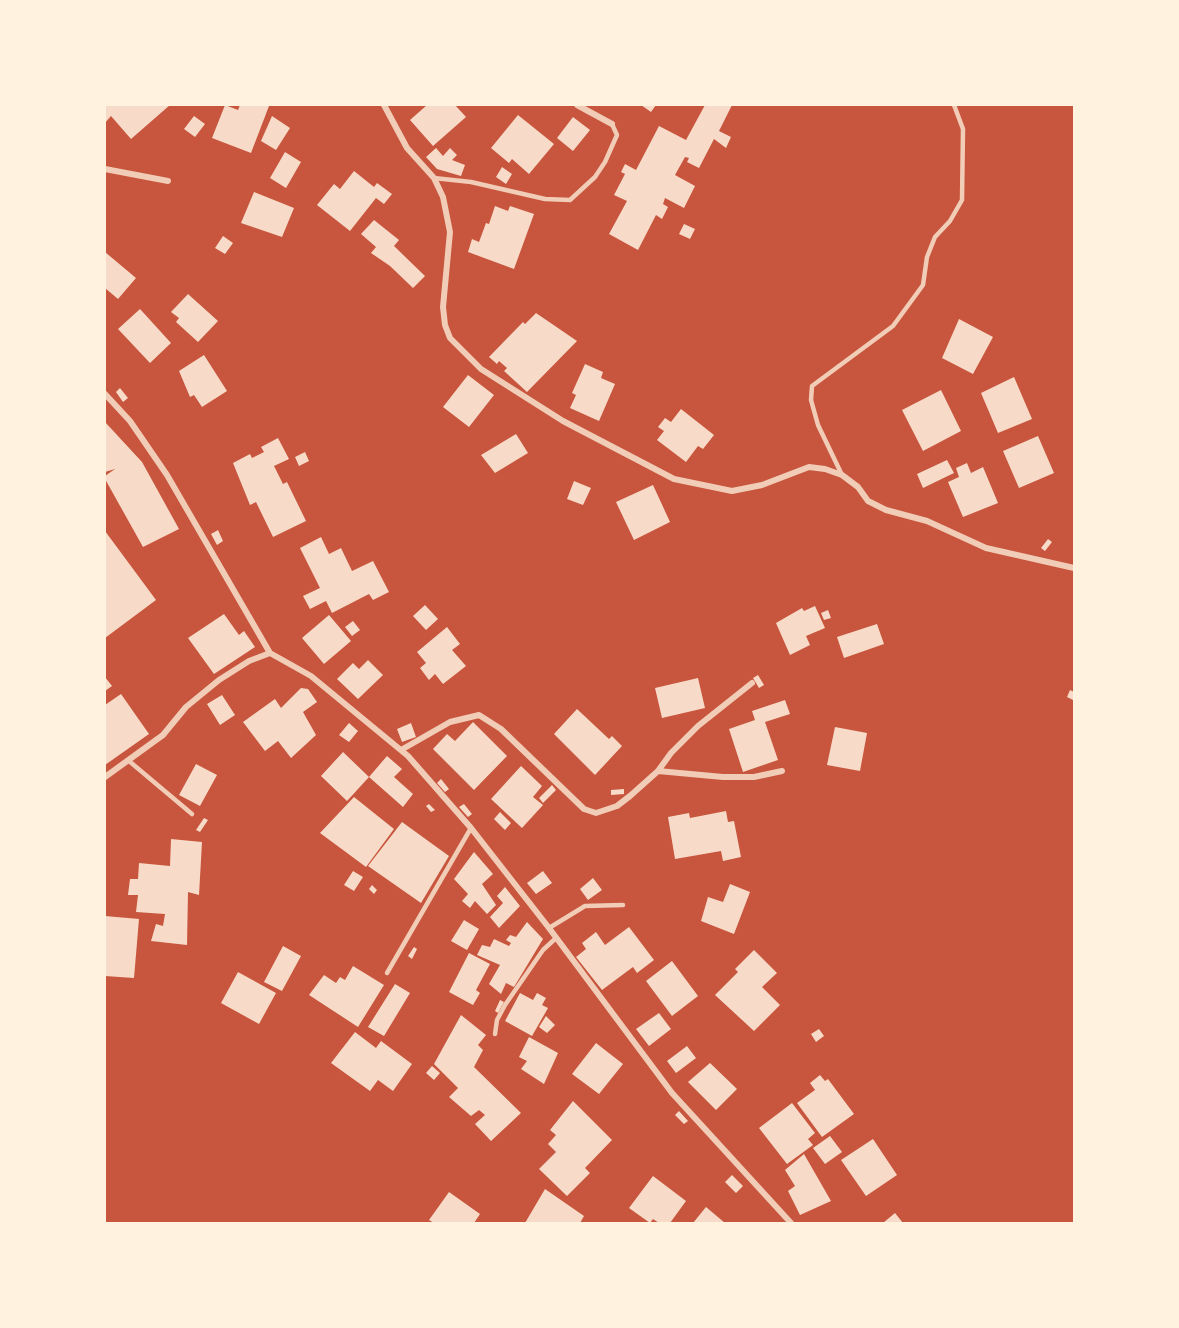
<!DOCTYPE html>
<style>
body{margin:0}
#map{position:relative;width:1179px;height:1328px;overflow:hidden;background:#c8553d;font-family:"Roboto Condensed",sans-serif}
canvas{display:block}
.frame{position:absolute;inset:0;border:106px solid #fff3e0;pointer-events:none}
</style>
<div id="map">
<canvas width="1179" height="1328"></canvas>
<div class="frame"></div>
</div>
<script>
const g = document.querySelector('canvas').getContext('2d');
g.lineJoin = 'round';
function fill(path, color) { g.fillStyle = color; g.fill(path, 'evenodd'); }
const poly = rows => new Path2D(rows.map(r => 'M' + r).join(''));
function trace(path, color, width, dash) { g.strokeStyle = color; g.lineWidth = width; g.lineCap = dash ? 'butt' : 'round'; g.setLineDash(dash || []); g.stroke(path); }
fill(poly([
 [105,105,170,105,131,139,111,116,105,123],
 [225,105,238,110,240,105,269,106,251,153,212,138],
 [427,105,455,105,466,117,433,146,410,120],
 [641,105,656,105,651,112],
 [705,105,732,105,719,131,731,137,726,148,714,139,699,168,687,162,689,158,685,157,675,175,695,186,684,208,665,198,663,204,668,207,662,219,656,215,638,250,609,234,627,201,614,195,625,174,621,172,625,164,636,170,659,126,686,140],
 [518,115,554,144,529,174,512,159,509,163,491,148],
 [194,116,205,124,195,137,184,129],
 [272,116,290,128,276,150,261,141],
 [573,117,590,130,573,151,557,138],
 [436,148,443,156,450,148,457,155,452,160,465,165,461,176,437,169,426,157],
 [285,152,301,162,286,188,270,178],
 [502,167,512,174,506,184,496,177],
 [354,171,374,187,377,183,392,194,384,204,376,198,350,231,317,205,334,184,340,189],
 [254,192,294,208,282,237,241,223],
 [495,206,508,211,510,206,534,214,514,269,468,252,472,239,479,242,486,223,489,224],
 [374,220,399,240,394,246,425,276,413,288,390,266,371,253,376,247,361,234],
 [684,224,695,229,690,239,679,234],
 [223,236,233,243,225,254,215,248],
 [105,252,136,278,118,299,105,288],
 [188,294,218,321,198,342,176,322,179,318,171,312],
 [140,309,171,343,150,363,118,329],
 [536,313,577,341,527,392,504,371,507,368,499,361,497,364,489,357,523,322,525,324],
 [959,319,993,337,973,374,942,358],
 [204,355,227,391,202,407,194,395,190,397,179,371],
 [585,364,603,372,601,378,615,384,599,421,570,408,576,395,572,393],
 [468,375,494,395,469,427,443,407],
 [1014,377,1032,419,998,433,981,393],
 [120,388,128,398,123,402,116,392],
 [941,390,961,431,923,451,902,410],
 [681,409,714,435,703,449,698,446,686,462,657,440,664,431,658,427,665,418,671,422],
 [105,422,142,462,179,529,143,547,105,479,105,476,115,469,105,472],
 [516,434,528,453,495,473,481,455],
 [1038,436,1054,473,1019,488,1003,451],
 [278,438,289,459,274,466,283,484,287,482,306,521,273,537,256,502,250,505,233,463,250,454,252,458,264,452,261,447],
 [305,452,309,461,299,466,295,457],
 [947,460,954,473,923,488,917,474],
 [967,463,971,473,983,467,998,503,963,517,948,482,959,477,956,468],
 [574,481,591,488,583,505,567,499],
 [653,485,670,522,634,540,616,502],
 [218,530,223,541,217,545,211,534],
 [105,531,156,600,105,638],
 [321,537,329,554,341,548,352,571,373,561,389,592,373,600,369,594,332,613,326,601,310,609,303,596,320,588,300,548],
 [1048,539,1052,542,1045,551,1041,548],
 [425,605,438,619,426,630,413,616],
 [815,606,825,628,806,636,810,645,790,655,776,623,802,608,804,611],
 [828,610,831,618,824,620,821,613],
 [224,614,239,635,244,631,255,647,214,674,188,638],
 [329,615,351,641,324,664,302,638],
 [353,621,360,630,352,636,345,627],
 [877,624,884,644,844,658,837,637],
 [447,627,460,644,452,650,466,666,443,684,435,674,429,680,420,668,426,663,417,652],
 [368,660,383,675,358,699,337,679,353,663,359,669],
 [758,675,764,685,759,688,753,678],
 [105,677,112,686,105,691],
 [698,678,705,708,662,718,655,688],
 [301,688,308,689,317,702,303,712,316,735,291,758,278,741,265,751,243,722,275,699,281,708],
 [1070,690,1074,692,1073,700,1067,697],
 [121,694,149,734,105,765,105,705],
 [222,695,235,715,220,725,207,704],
 [785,700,790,714,765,722,778,760,743,772,729,729,755,720,752,711],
 [577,709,609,739,612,736,622,746,595,775,554,734],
 [473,722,507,756,474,790,433,749,447,734,455,741],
 [349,723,358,731,349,742,339,735],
 [411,723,416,737,402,742,397,729],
 [835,727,867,733,860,771,827,765],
 [343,752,369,777,347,801,321,776],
 [387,756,402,769,394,777,413,794,403,807,369,777],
 [196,764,217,775,200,806,179,795],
 [521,766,542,786,533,797,543,805,522,828,491,799],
 [441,779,449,789,445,792,437,783],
 [552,785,556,790,543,803,539,798],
 [624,789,624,794,611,795,611,790],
 [354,797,394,829,366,867,320,833],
 [429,804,435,810,431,812,426,806],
 [464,804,472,814,468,817,459,807],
 [726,811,728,822,734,821,741,857,723,861,721,851,675,859,668,817,689,813,690,818],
 [500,812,511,823,505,830,494,819],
 [204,818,208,820,200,832,196,830],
 [402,822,449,856,421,903,368,866],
 [171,839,202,842,199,895,188,892,187,945,151,941,156,924,163,926,165,914,136,912,138,895,128,895,130,879,138,879,139,863,170,866],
 [474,852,493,874,482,884,496,905,487,914,475,901,470,908,462,901,468,894,454,879],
 [353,871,363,877,354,891,344,885],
 [543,871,552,883,536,894,527,883],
 [593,878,602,890,588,900,580,889],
 [730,884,750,892,734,934,701,921,708,897,723,902],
 [372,885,377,890,374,894,369,889],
 [505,887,520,906,499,928,490,917,503,903,497,896],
 [105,916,139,919,134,978,105,976],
 [464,920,479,929,467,950,451,941],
 [527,922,543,939,514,987,506,983,501,994,489,984,500,965,477,955,482,945,490,947,494,939,509,946,511,943,506,940,510,935,516,937],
 [629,927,654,960,637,973,633,967,602,990,576,957,586,949,582,943,596,932,605,945],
 [283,946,301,956,282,991,264,982],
 [414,947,417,949,412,959,408,956],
 [754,950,777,973,762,987,780,1005,754,1031,715,995,738,972,735,969],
 [469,953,490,964,476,990,480,993,473,1005,449,992],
 [672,961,698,996,672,1016,646,981],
 [353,966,384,985,358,1027,309,995,324,975,336,983,340,977,345,980],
 [238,972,276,993,259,1024,221,1003],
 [395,984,410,993,384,1036,368,1027],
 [520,993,533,1000,537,993,546,998,542,1005,548,1008,532,1036,505,1021],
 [500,1000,504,1002,498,1013,495,1011],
 [659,1013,671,1029,649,1046,636,1029],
 [461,1015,486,1035,478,1045,483,1050,474,1067,521,1113,491,1141,475,1124,485,1115,479,1110,471,1116,449,1097,458,1088,434,1064],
 [546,1016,555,1025,547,1033,539,1027],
 [819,1029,824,1036,816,1042,811,1034],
 [355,1032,376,1048,381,1041,412,1064,393,1091,378,1080,370,1091,331,1063],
 [529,1037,558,1053,544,1084,521,1069,527,1061,519,1057],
 [596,1043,623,1064,599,1094,572,1074],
 [687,1046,696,1058,676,1073,667,1061],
 [710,1063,737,1089,716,1110,688,1082],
 [432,1066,440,1073,434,1080,426,1073],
 [820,1075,825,1081,828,1079,854,1114,822,1137,797,1103,815,1090,810,1083],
 [573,1101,612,1140,585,1168,590,1173,567,1196,539,1169,556,1152,548,1144,556,1135,550,1130],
 [792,1103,815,1133,808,1139,813,1145,787,1164,759,1128],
 [679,1111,688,1121,684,1124,675,1115],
 [830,1136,842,1152,825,1164,813,1148],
 [873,1139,897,1175,866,1196,841,1160],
 [804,1154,831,1201,800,1215,788,1191,795,1186,785,1170],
 [732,1175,743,1186,736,1193,725,1182],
 [653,1176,686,1201,670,1223,659,1223,653,1219,650,1223,629,1208],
 [545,1189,584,1216,580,1223,525,1223],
 [449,1192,480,1214,474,1223,434,1223,429,1220],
 [706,1207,725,1223,693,1223],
 [895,1213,903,1223,883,1223]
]), '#f7dbc8');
trace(poly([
 [434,178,471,182,545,199,570,200,595,177,605,162,617,135,612,124],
 [842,475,818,425,811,400,812,386,893,326,923,285,927,257,935,237,950,221,962,200,963,129,954,105],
 [129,761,192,814],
 [549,928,585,906,623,905],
 [387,973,471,828],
 [495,1034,497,1020,505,1005,543,950,556,938]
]), '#f1ccb7', 4.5);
trace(poly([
 [384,105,407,148,434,178,443,197,450,232,443,307,445,325,450,338,481,369,563,421,674,479,732,491,762,485,809,467,825,469,842,475,858,487,868,501,886,510,927,521,986,548,1074,568],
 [577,105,612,124],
 [105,169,168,181],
 [105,394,130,421,167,475,270,653],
 [270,653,311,676,408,756,471,828,549,928,672,1093,791,1223],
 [401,750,450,722,479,715,501,729,584,809,596,813,617,806,630,796,658,771,671,753,698,726,752,683],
 [658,771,723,777,754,777,782,771],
 [105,777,163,735,186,707,219,680,249,661,270,653]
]), '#f1ccb7', 6);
</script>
